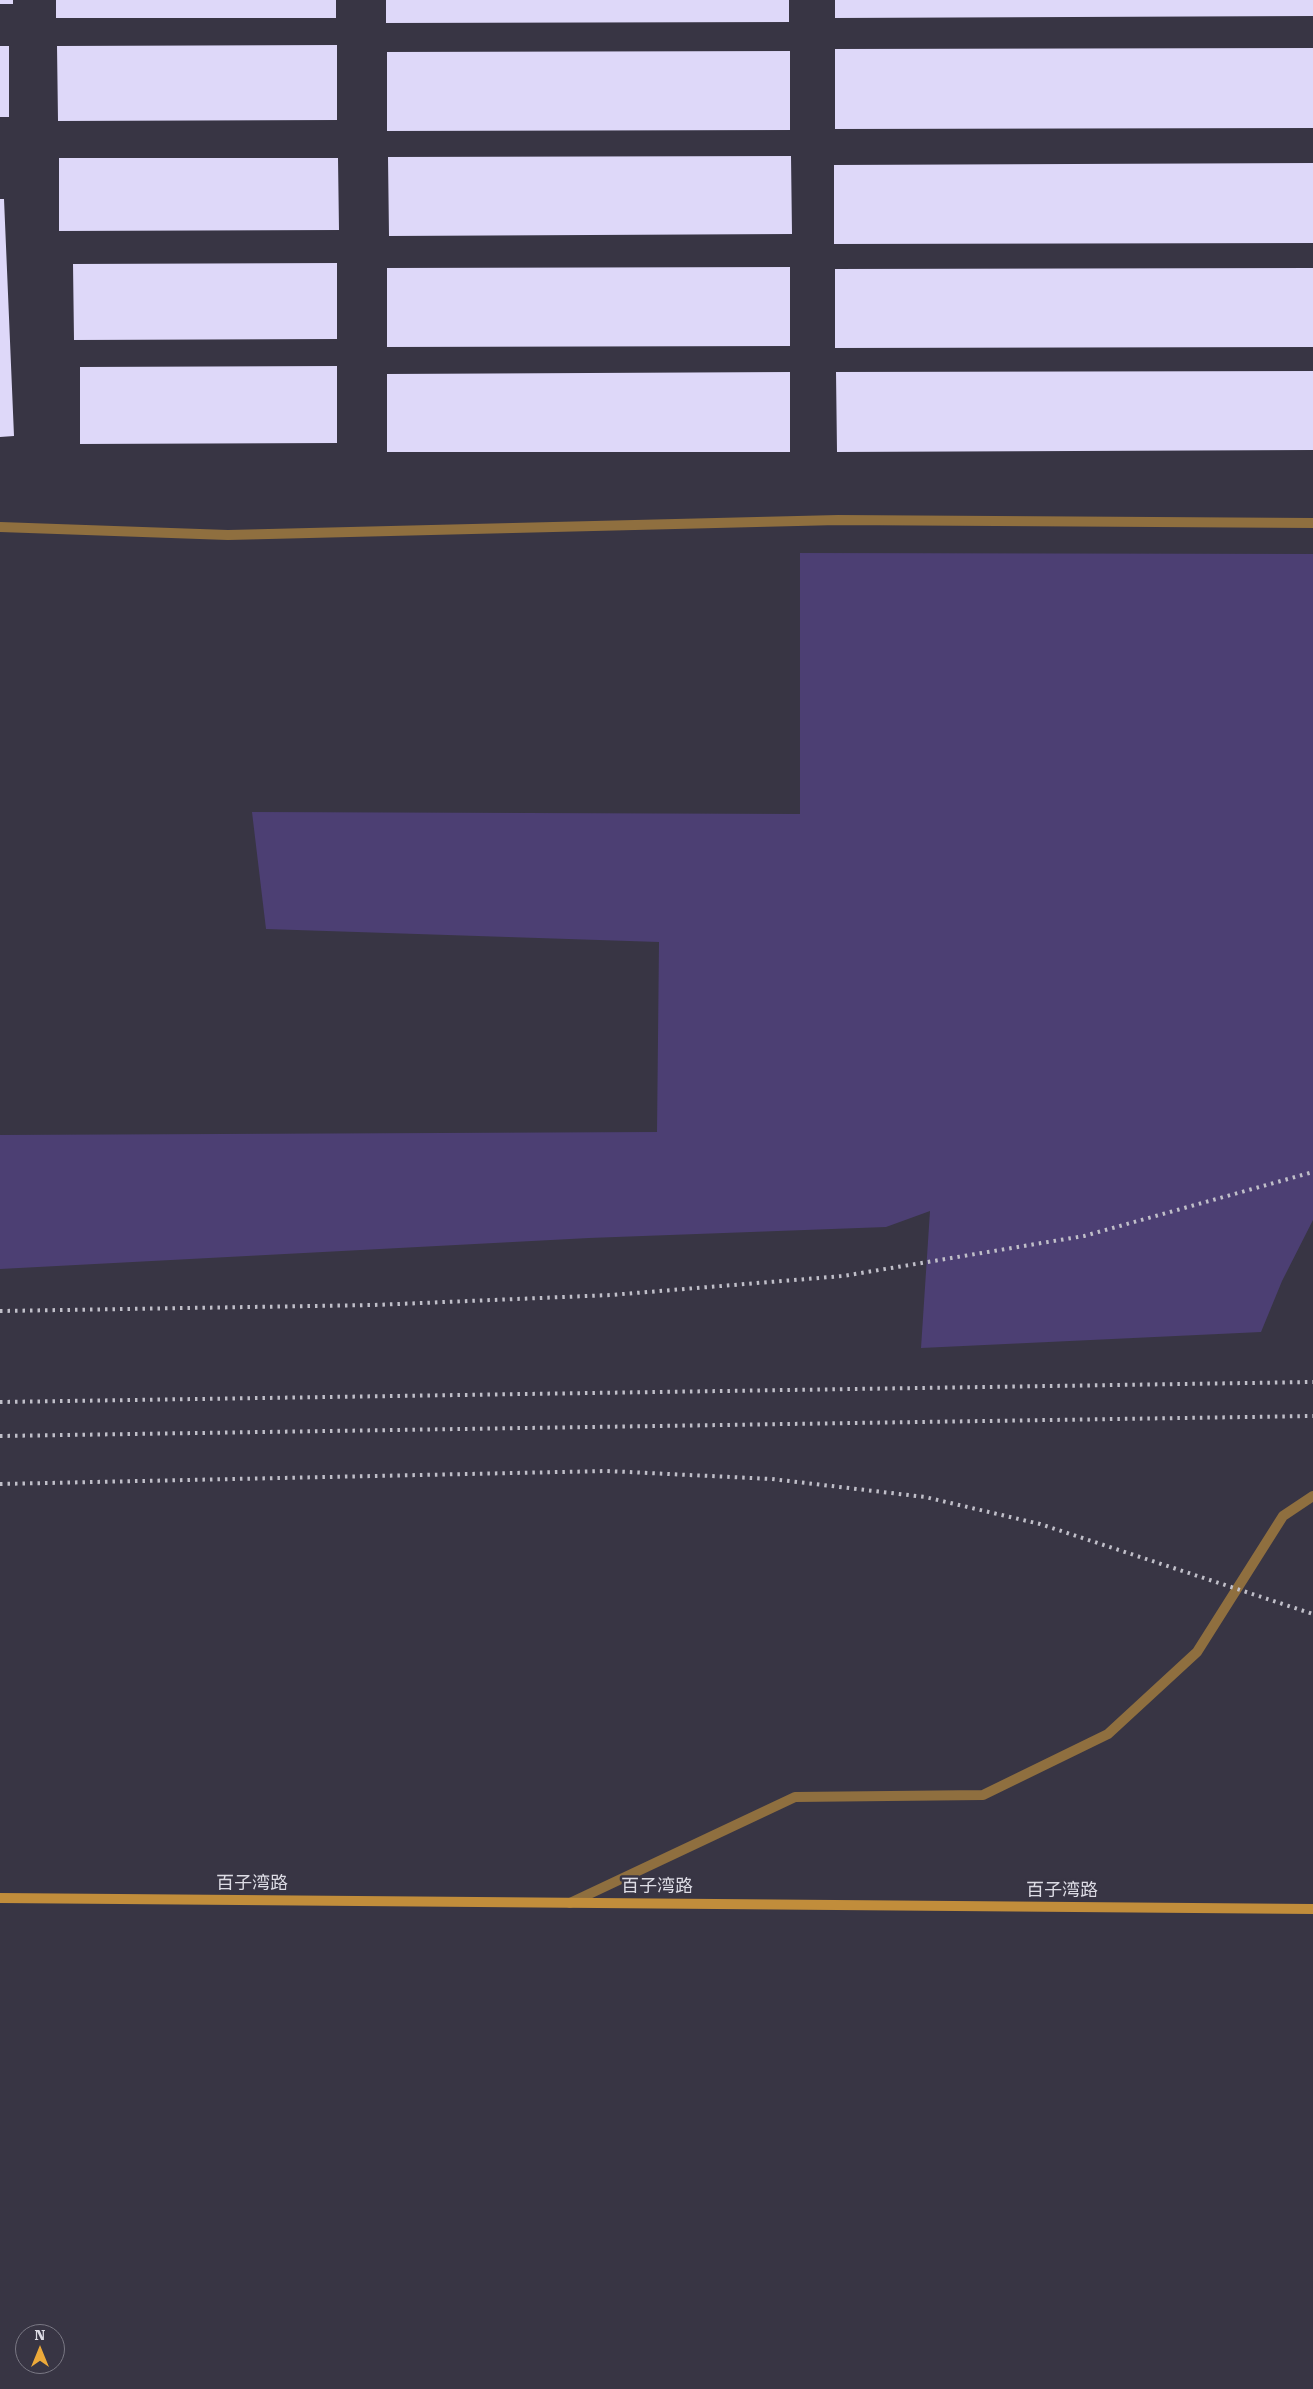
<!DOCTYPE html>
<meta charset="utf-8">
<style>
body{margin:0}
#map{position:relative;width:1313px;height:2389px;overflow:hidden;background:#383544;font-family:"Roboto Serif",serif}
canvas{display:block}
.north{position:absolute;left:15px;top:2324px;width:50px;height:50px;box-sizing:border-box;background:#383544;border:1px solid #7a7884;border-radius:50%;rotate:0deg;font-size:14px;font-weight:700;line-height:20px;text-align:center;color:#dddce5}
.north::after{content:'';display:block;margin:auto;width:18px;height:22px;background:#eca93a;clip-path:polygon(50% 0,100% 100%,50% 72%,0 100%)}
</style>
<div id="map">
<canvas width="1313" height="2389"></canvas>
<div class="north">N</div>
</div>
<script>
const g = document.querySelector('canvas').getContext('2d');
g.lineJoin = 'round';
function fill(path, color) { g.fillStyle = color; g.fill(path, 'evenodd'); }
const poly = rows => new Path2D(rows.map(r => 'M' + r).join(''));
function trace(path, color, width, dash) { g.strokeStyle = color; g.lineWidth = width; g.lineCap = dash ? 'butt' : 'round'; g.setLineDash(dash || []); g.stroke(path); }
function label(font, color, halo, rows, align = 'center') {
  g.font = font + ' "Roboto Serif","Noto Sans SC",serif'; g.lineWidth = 5; g.setLineDash([]); g.textBaseline = 'middle'; g.strokeStyle = halo; g.fillStyle = color; for (const [text, x, y, turn = 0] of rows) {
    g.save(); g.translate(x, y); g.rotate((+turn || 0) * Math.PI / 180); g.textAlign = isNaN(turn) ? turn : align; if (halo) g.strokeText(text, 0, 0); g.fillText(text, 0, 0); g.restore();
  }
}
fill(poly([
 [800,553,1313,554,1313,1220,1282,1281,1261,1332,921,1348,930,1211,886,1227,589,1238,0,1269,0,1135,657,1132,659,942,266,929,252,812,800,814]
]), '#4c3f73');
fill(poly([
 [0,0,13,0,13,4,0,4],
 [56,0,336,0,336,18,56,18],
 [386,0,789,0,789,22,386,23],
 [835,0,1313,0,1313,16,835,18],
 [337,45,337,120,58,121,57,46],
 [0,46,9,46,9,117,0,117],
 [1313,48,1313,128,835,129,835,49],
 [790,51,790,130,387,131,387,52],
 [791,156,792,234,389,236,388,157],
 [59,158,338,158,339,230,59,231],
 [1313,163,1313,243,834,244,834,165],
 [0,199,4,199,14,436,0,437],
 [337,263,337,339,74,340,73,264],
 [790,267,790,346,387,347,387,268],
 [1313,268,1313,347,835,348,835,269],
 [337,366,337,443,80,444,80,367],
 [1313,371,1313,450,837,452,836,372],
 [790,372,790,452,387,452,387,374]
]), '#ded8f9');
trace(poly([
 [0,527,228,535,838,520,1313,523],
 [570,1903,795,1797,983,1795,1108,1734,1197,1652,1283,1516,1313,1496]
]), '#8f6f3f', 10);
trace(poly([
 [0,1898,1313,1909]
]), '#c18d3b', 10);
trace(poly([
 [0,1311,374,1305,611,1295,843,1276,1084,1236,1313,1172],
 [0,1402,1313,1382],
 [0,1436,1313,1416],
 [0,1484,607,1471,772,1479,925,1497,1040,1524,1313,1614]
]), '#c0bfc9', 4, [2.5, 5]);
label('18px', '#dddce5', '#383544', [
 ["百子湾路",252,1884],
 ["百子湾路",657,1887],
 ["百子湾路",1062,1891]
]);
</script>
